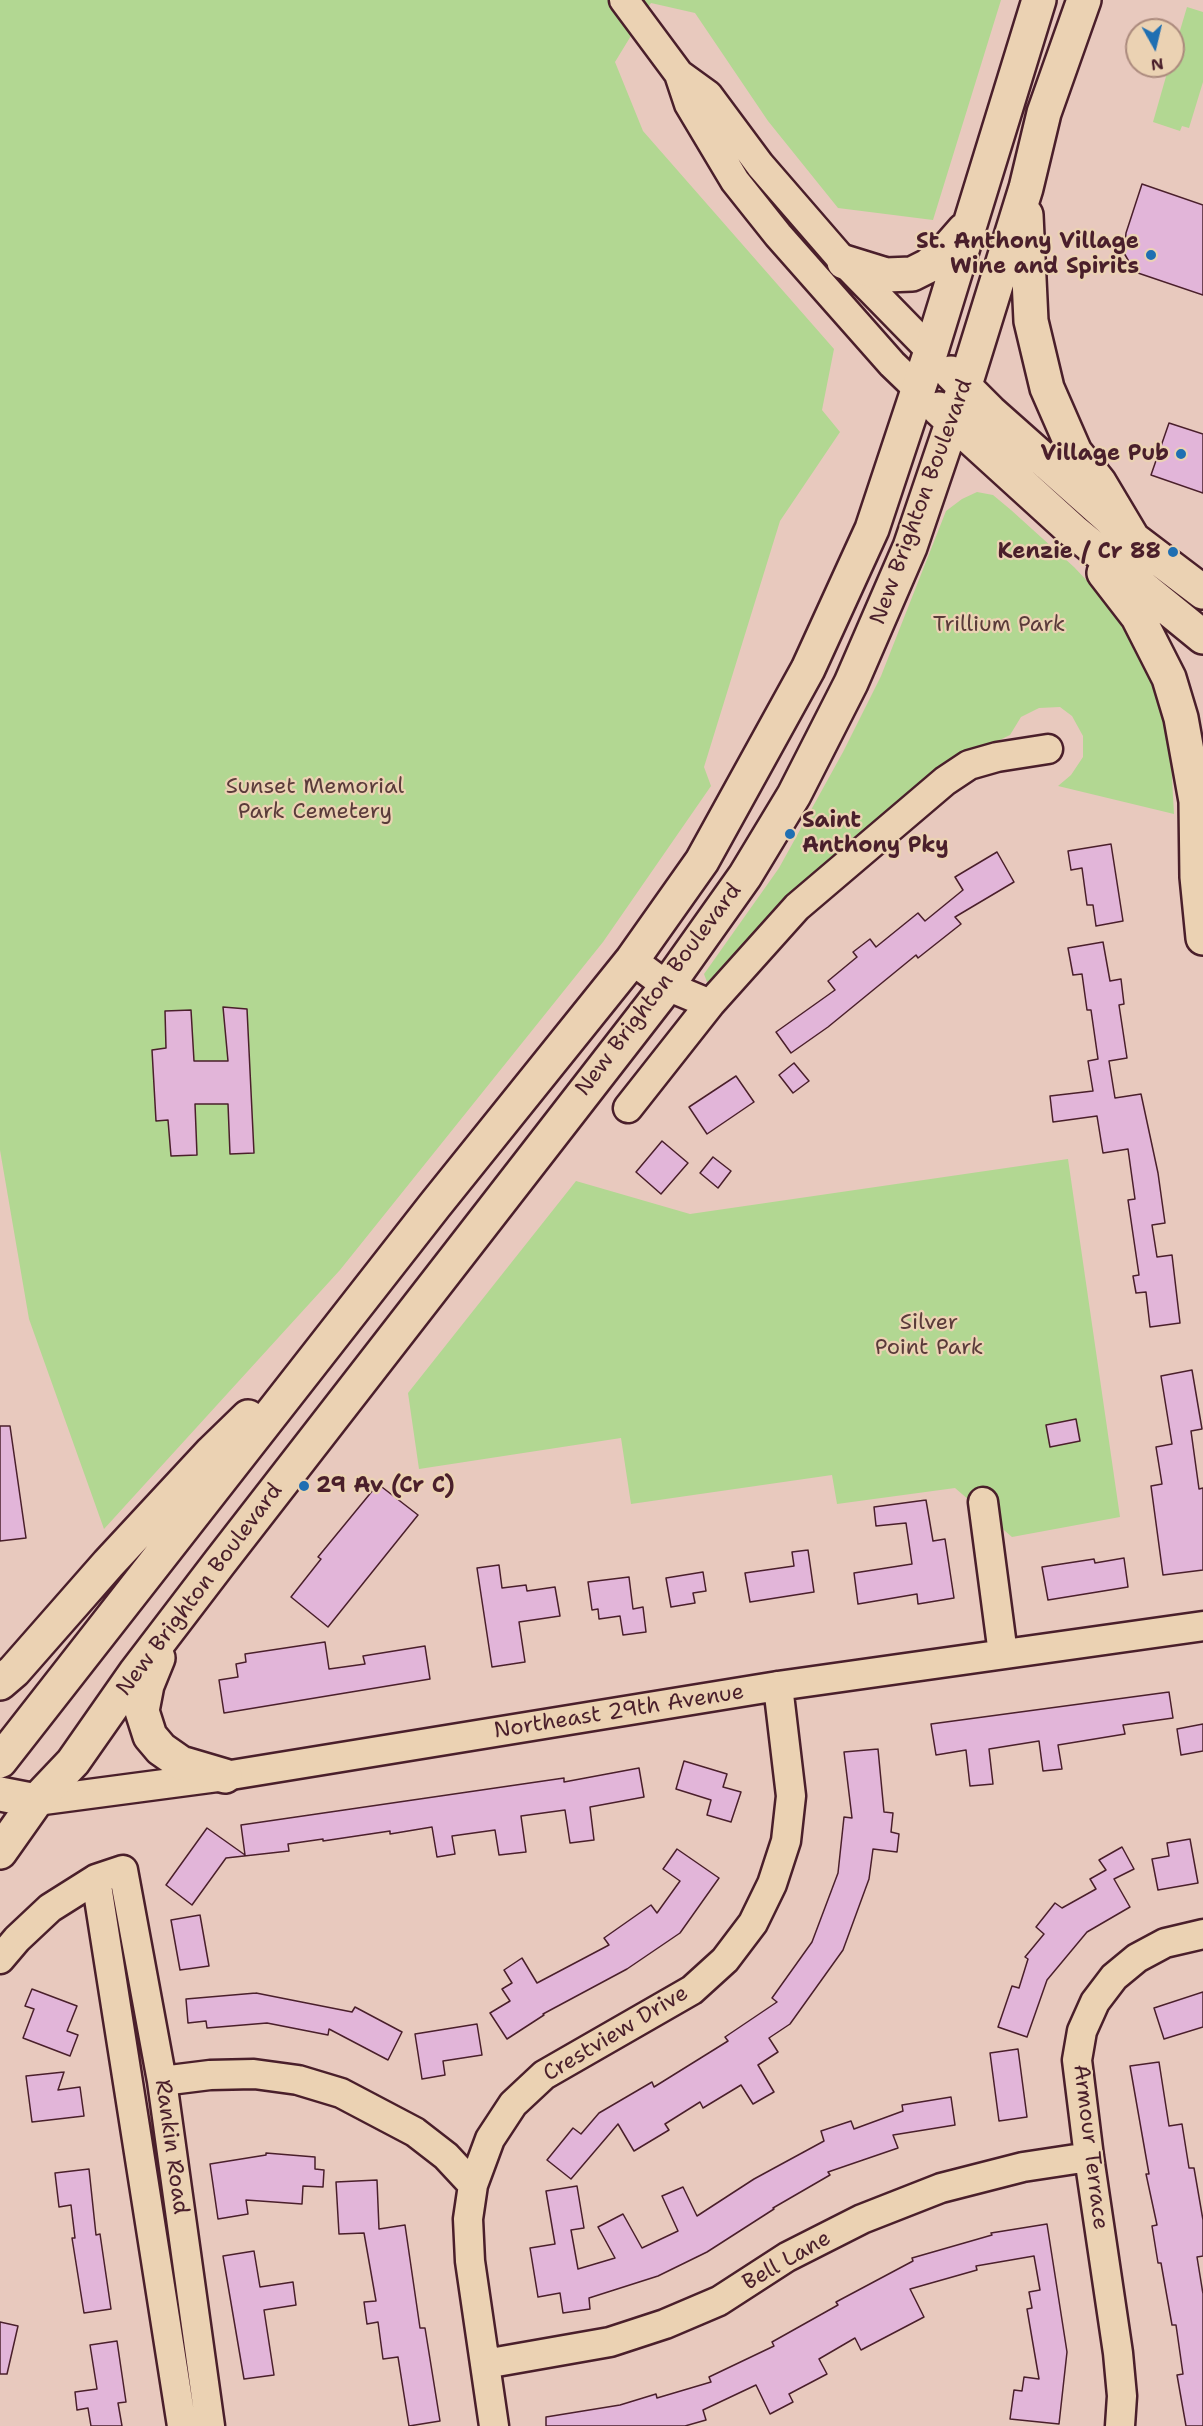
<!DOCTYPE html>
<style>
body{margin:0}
#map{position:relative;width:1203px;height:2426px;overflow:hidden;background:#e8c9be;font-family:"Shantell Sans",sans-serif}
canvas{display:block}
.north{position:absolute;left:1125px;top:18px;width:60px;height:60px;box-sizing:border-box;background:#ebd2b3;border:2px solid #ab8a7d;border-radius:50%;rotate:172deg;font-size:16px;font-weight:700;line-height:24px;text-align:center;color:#4a1f2b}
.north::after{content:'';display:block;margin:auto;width:21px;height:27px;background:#1f6fb2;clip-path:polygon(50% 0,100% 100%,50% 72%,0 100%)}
</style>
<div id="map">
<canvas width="1203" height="2426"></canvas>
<div class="north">N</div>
</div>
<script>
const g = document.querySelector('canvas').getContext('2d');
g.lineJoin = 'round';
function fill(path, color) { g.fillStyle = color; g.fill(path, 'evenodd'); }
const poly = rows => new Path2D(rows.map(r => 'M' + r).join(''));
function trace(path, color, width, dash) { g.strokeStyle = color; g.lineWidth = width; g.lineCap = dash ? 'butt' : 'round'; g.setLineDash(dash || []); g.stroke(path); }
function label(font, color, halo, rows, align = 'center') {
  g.font = font + ' "Shantell Sans",sans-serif'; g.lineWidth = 4.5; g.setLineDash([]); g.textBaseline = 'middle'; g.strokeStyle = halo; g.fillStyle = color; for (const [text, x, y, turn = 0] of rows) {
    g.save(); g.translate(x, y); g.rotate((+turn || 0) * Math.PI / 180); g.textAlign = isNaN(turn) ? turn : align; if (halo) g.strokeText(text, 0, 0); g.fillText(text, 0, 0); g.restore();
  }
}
fill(poly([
 [0,0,1001,0,933,220,838,208,768,121,695,13,651,3,615,62,643,131,834,349,822,410,840,432,780,521,704,767,711,786,603,942,340,1270,104,1529,29,1319,0,1150],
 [1187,7,1203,12,1203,82,1189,128,1182,126,1180,131,1153,122,1169,66,1173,66,1173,54],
 [977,492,993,495,1011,510,1074,567,1109,604,1146,668,1166,727,1170,742,1174,814,1058,786,1071,775,1083,757,1083,736,1072,716,1060,707,1039,708,1021,717,1010,735,950,764,716,981,707,982,704,974,779,868,843,752,881,676,946,511,962,499],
 [1068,1159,1120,1517,1012,1537,955,1488,837,1504,832,1475,631,1504,621,1438,419,1469,408,1393,576,1181,690,1214]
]), '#b2d792');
const building = poly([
 [1142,184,1203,205,1203,295,1135,272,1124,253,1126,233,1142,184],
 [1169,423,1203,434,1203,493,1151,475,1169,423],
 [1111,844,1123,921,1096,926,1093,905,1087,905,1082,868,1071,870,1068,851,1111,844],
 [997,852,1014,882,955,917,961,924,918,958,916,955,828,1027,791,1053,776,1032,835,990,828,981,857,957,853,952,870,939,876,947,918,913,925,921,963,890,955,877,997,852],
 [1103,942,1110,981,1121,979,1124,1004,1119,1005,1127,1058,1109,1061,1115,1098,1141,1094,1158,1173,1165,1223,1152,1225,1157,1257,1172,1255,1180,1323,1150,1327,1146,1292,1136,1293,1133,1276,1139,1275,1128,1200,1135,1199,1128,1149,1103,1153,1097,1116,1053,1122,1050,1096,1093,1091,1088,1061,1098,1059,1091,1010,1087,1010,1082,974,1073,975,1068,948,1103,942],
 [223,1007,247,1009,254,1153,230,1154,228,1104,195,1104,197,1155,171,1156,168,1120,156,1121,152,1050,166,1048,165,1011,191,1010,194,1061,228,1061,223,1007],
 [794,1063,809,1081,793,1093,779,1075,794,1063],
 [736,1076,754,1102,707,1134,689,1107,736,1076],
 [662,1141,688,1163,661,1194,636,1172,662,1141],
 [713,1157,731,1171,718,1188,700,1173,713,1157],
 [1192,1370,1202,1429,1191,1431,1199,1489,1203,1488,1203,1570,1163,1575,1151,1486,1162,1484,1156,1447,1172,1444,1161,1376,1192,1370],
 [1076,1419,1080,1441,1050,1447,1046,1425,1076,1419],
 [0,1426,10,1426,26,1538,0,1541,0,1426],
 [378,1484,418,1515,328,1627,291,1597,321,1559,318,1557,378,1484],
 [926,1500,933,1541,945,1539,954,1598,918,1604,917,1594,858,1604,854,1573,912,1564,906,1523,876,1526,874,1507,926,1500],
 [808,1550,814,1592,750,1602,745,1573,794,1566,792,1552,808,1550],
 [1124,1558,1128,1587,1048,1600,1042,1567,1094,1559,1095,1563,1124,1558],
 [499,1565,502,1588,526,1585,527,1591,555,1587,560,1616,519,1622,525,1662,492,1667,477,1568,499,1565],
 [703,1572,706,1591,693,1593,695,1603,671,1607,666,1578,703,1572],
 [629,1577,633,1609,643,1607,646,1632,623,1635,620,1616,599,1619,598,1609,592,1610,588,1582,629,1577],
 [325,1642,329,1669,365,1664,363,1656,425,1646,430,1679,224,1713,219,1680,238,1677,236,1664,246,1662,245,1654,325,1642],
 [1169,1692,1173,1718,1123,1725,1125,1734,1058,1745,1062,1769,1043,1771,1039,1741,989,1749,993,1784,970,1786,966,1750,936,1755,931,1724,1169,1692],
 [1203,1724,1203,1751,1181,1755,1177,1729,1203,1724],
 [878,1749,884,1812,893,1813,891,1832,899,1834,897,1852,873,1849,869,1879,843,1950,790,2024,769,2038,778,2052,758,2065,774,2092,753,2104,741,2085,703,2108,700,2102,665,2124,669,2130,634,2151,618,2124,571,2179,547,2160,573,2128,581,2134,599,2113,652,2082,654,2087,728,2041,725,2037,777,2002,772,1998,812,1942,838,1873,844,1817,852,1818,844,1752,878,1749],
 [684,1761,727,1774,723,1787,741,1792,731,1822,707,1815,711,1800,676,1789,684,1761],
 [639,1768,644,1797,590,1807,594,1840,570,1843,565,1810,521,1816,526,1852,499,1855,495,1830,452,1836,455,1854,437,1857,432,1827,390,1834,390,1831,323,1841,323,1839,288,1844,289,1851,226,1858,192,1905,166,1885,207,1828,245,1855,241,1825,564,1778,564,1782,639,1768],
 [1190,1839,1198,1883,1158,1890,1152,1859,1169,1856,1167,1843,1190,1839],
 [1122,1847,1134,1869,1114,1879,1130,1907,1087,1932,1047,1980,1027,2037,998,2027,1012,1986,1019,1988,1028,1959,1025,1957,1044,1934,1036,1927,1055,1903,1062,1908,1096,1889,1090,1879,1106,1870,1099,1860,1122,1847],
 [677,1849,719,1878,680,1933,627,1969,543,2014,544,2015,507,2039,490,2013,510,2001,502,1989,512,1983,504,1970,522,1958,537,1983,609,1945,604,1938,651,1905,657,1913,680,1881,663,1869,677,1849],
 [200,1915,209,1966,180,1970,171,1920,200,1915],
 [32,1989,77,2006,67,2031,78,2035,70,2056,23,2038,34,2009,25,2006,32,1989],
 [1203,1992,1203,2027,1164,2039,1154,2008,1203,1992],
 [256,1993,352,2012,355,2007,402,2032,388,2060,329,2029,328,2035,267,2023,207,2028,206,2021,188,2023,186,1999,256,1993],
 [477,2024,482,2055,443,2061,445,2075,422,2079,415,2034,477,2024],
 [1018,2049,1027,2117,999,2121,990,2053,1018,2049],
 [1159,2062,1169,2126,1182,2124,1189,2168,1194,2168,1203,2220,1203,2256,1197,2257,1203,2294,1203,2426,1186,2426,1177,2375,1183,2374,1176,2325,1172,2325,1161,2263,1158,2263,1152,2226,1157,2225,1146,2174,1149,2174,1130,2066,1159,2062],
 [64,2072,58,2090,80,2087,84,2116,32,2122,26,2076,64,2072],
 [951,2097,955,2125,893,2135,898,2148,828,2172,830,2175,773,2208,774,2209,707,2252,658,2276,589,2298,590,2309,563,2313,560,2293,538,2297,530,2248,555,2244,546,2191,577,2186,584,2228,571,2230,578,2269,615,2258,598,2227,623,2214,642,2248,678,2231,662,2196,683,2187,697,2216,754,2179,824,2141,821,2131,851,2121,854,2129,903,2111,902,2105,951,2097],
 [266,2153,315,2157,315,2169,324,2170,323,2187,303,2186,302,2204,246,2200,248,2214,218,2219,210,2164,266,2155,266,2153],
 [89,2169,96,2235,100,2234,111,2309,84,2313,72,2238,75,2238,71,2205,59,2207,55,2173,89,2169],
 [377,2180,379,2229,405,2225,420,2328,425,2328,440,2421,409,2426,398,2357,383,2359,378,2322,367,2324,364,2302,376,2301,364,2233,339,2234,336,2182,377,2180],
 [1047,2224,1067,2352,1059,2424,1010,2419,1014,2390,1022,2391,1024,2377,1039,2379,1027,2309,1032,2308,1029,2292,1040,2290,1034,2256,976,2266,977,2270,910,2289,924,2317,861,2350,855,2338,819,2359,827,2374,789,2394,793,2402,770,2414,756,2385,703,2410,706,2420,685,2426,546,2426,546,2417,620,2405,656,2394,657,2398,711,2382,709,2377,774,2346,772,2342,838,2305,836,2302,913,2261,912,2258,992,2235,991,2233,1047,2224],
 [254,2251,260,2287,293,2282,296,2305,264,2310,274,2375,244,2379,223,2256,254,2251],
 [0,2322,18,2326,7,2374,0,2374,0,2322],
 [117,2341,126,2402,118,2403,122,2426,91,2426,88,2408,77,2410,75,2392,97,2389,90,2345,117,2341]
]);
fill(building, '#e2b5d9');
trace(building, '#4a1f2b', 1.5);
const minor = poly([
 [624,0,679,74,689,104,735,181,778,235,892,364,918,389],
 [679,74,708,95,760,165,844,262,931,351],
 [632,960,667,986,710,1004],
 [628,1108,710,1004,797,907,945,781,969,765,997,757,1048,749],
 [983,1502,1003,1654],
 [36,1801,225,1776,778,1686,1203,1626],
 [96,1879,182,2426],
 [0,1959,17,1939,50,1908,96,1879,123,1870,162,2081,210,2426],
 [162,2081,210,2075,254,2074,298,2080,341,2093,415,2132,446,2156,473,2185],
 [485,2364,610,2342,665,2324,719,2301,787,2257,862,2219,941,2188,1023,2167,1089,2157],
 [494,2426,470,2261,468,2219,473,2185,490,2139,513,2104,544,2075,692,1990,725,1960,753,1923,772,1884,786,1841,791,1796,778,1686],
 [1120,2426,1122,2396,1118,2353,1089,2157,1077,2060,1082,2031,1095,2002,1114,1977,1137,1958,1165,1943,1203,1934]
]);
const major = poly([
 [1026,215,1031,321,1047,388,1075,452,1099,482,1133,539],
 [844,262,886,275,912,274,928,266,943,254,964,230],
 [951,373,990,412,1133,539,1203,592],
 [939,409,1073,531,1203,637],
 [1104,573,1138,617,1169,678,1181,718,1196,801],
 [1199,778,1196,801,1197,877,1203,938],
 [158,1658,147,1685,142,1711,150,1736,161,1749,181,1763,225,1776],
 [0,1683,14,1671,108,1564,212,1452,248,1417],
 [0,1761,435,1205,632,960,702,861,808,669,872,529,931,351,1039,0],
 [0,1794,36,1801],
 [0,1852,36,1801,73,1762,136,1672,220,1562,667,986,745,876,794,795,851,683,910,547,964,388,1026,188,1044,113,1084,0]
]);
trace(minor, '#4a1f2b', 33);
trace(major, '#4a1f2b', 38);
trace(minor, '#ebd2b3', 28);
trace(major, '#ebd2b3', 33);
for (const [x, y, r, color] of [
 [1151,255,6,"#1f6fb2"],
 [1181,454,6,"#1f6fb2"],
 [1173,552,6,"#1f6fb2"],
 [790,834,6,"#1f6fb2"],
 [304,1486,6,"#1f6fb2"]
]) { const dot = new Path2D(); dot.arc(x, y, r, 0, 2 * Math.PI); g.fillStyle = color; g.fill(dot); trace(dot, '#ebd2b3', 2); }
label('bold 22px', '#4a1f2b', '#ebd2b3', [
 ["St. Anthony Village",1139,242],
 ["Wine and Spirits",1139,267],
 ["Village Pub",1169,454],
 ["Kenzie / Cr 88",1161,552],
 ["Saint",802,821,"left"],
 ["Anthony Pky",802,846,"left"],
 ["29 Av (Cr C)",316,1486,"left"]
], 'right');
label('22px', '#4a1f2b', '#ebd2b3', [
 ["New Brighton Boulevard",922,502,-70],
 ["New Brighton Boulevard",659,990,-53],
 ["New Brighton Boulevard",200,1590,-53],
 ["Northeast 29th Avenue",619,1712,-9],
 ["Crestview Drive",616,2034,-31],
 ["Rankin Road",171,2147,82],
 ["Armour Terrace",1090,2147,83],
 ["Bell Lane",787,2261,-30]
]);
label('22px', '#5a3b3a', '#ebd2b3', [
 ["Trillium Park",999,625],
 ["Sunset Memorial",315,787],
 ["Park Cemetery",315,812],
 ["Silver",929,1323],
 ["Point Park",929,1348]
]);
</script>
